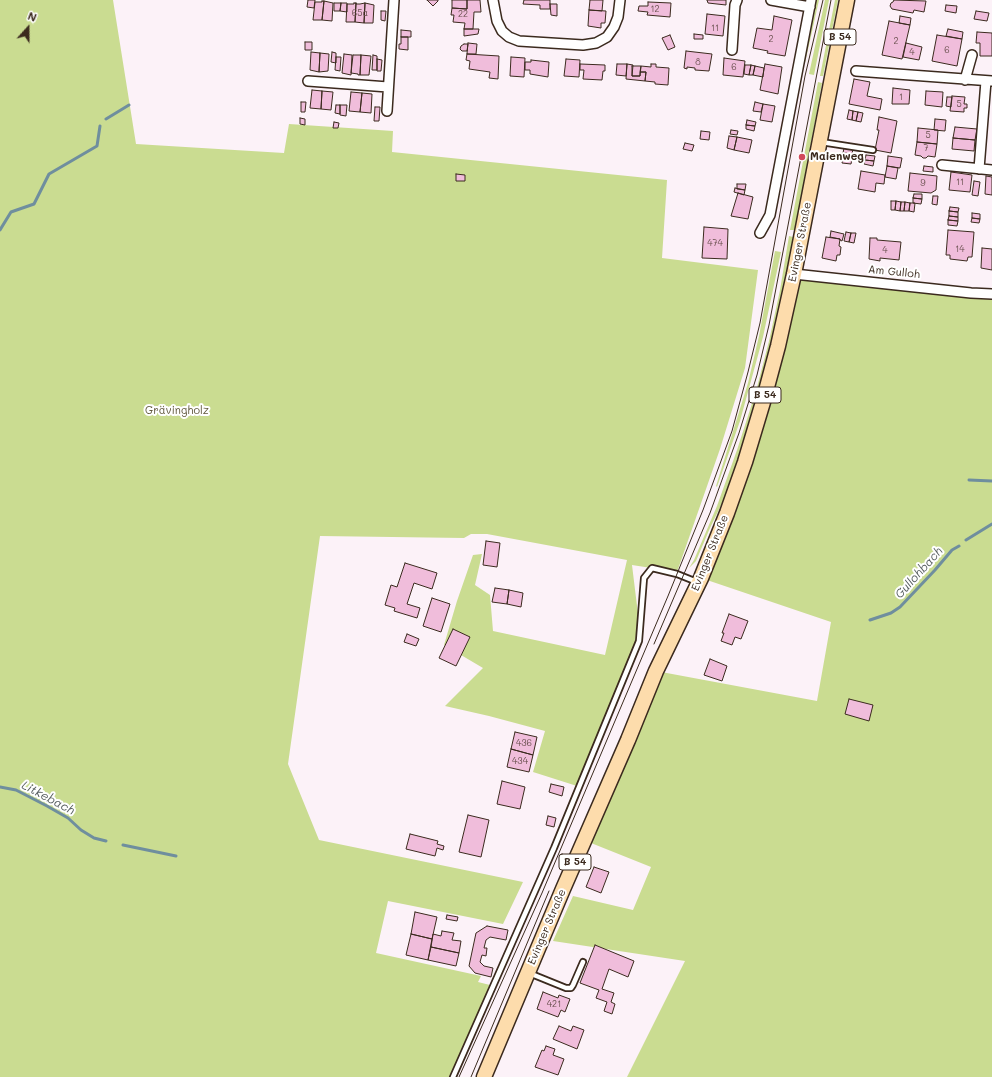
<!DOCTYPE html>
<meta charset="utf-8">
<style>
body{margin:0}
#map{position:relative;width:992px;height:1077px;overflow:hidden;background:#fcf2f8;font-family:Mali,sans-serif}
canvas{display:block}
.north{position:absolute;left:8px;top:8px;width:40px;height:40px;-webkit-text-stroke:3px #fff;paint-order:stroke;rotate:21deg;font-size:11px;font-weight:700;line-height:16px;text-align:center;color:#3b2a1e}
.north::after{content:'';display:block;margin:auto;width:14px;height:18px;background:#3b2a1e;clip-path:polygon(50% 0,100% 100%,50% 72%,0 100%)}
</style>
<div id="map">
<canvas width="992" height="1077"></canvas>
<div class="north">N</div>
</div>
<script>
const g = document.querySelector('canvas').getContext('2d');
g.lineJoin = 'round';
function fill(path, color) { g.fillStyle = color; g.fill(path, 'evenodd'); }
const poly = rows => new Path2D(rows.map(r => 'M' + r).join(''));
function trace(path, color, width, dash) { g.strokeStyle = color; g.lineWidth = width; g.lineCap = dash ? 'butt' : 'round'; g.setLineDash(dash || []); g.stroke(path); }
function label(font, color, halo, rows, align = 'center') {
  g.font = font + ' Mali,sans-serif'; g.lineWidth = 4; g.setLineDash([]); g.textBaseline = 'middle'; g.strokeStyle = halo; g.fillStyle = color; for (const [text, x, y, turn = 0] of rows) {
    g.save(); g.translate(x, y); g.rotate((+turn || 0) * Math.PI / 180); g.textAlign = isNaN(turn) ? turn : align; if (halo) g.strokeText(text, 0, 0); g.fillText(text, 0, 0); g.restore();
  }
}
fill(poly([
 [0,0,113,0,136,144,284,153,289,124,393,131,392,152,667,180,662,258,758,270,745,368,720,449,677,572,632,565,638,614,635,644,577,786,533,772,545,731,489,716,445,706,483,668,444,645,457,601,473,555,482,554,475,585,490,595,493,631,605,655,627,560,487,534,471,534,464,538,320,536,288,764,319,840,523,882,503,924,388,901,376,953,481,976,478,982,490,985,451,1077,0,1077],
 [816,0,819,0,805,63,803,63],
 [825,0,829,0,814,75,809,74],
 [835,0,838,0,823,76,820,76],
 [818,82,822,83,795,230,790,230],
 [789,236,793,237,773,342,750,426,726,495,710,528,696,561,689,568,694,560,717,506,737,450,756,391,769,341,780,290],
 [775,251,781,252,763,337,740,421,717,487,716,486,748,383,759,336],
 [794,274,992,294,992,1077,627,1077,685,961,553,941,573,896,633,910,651,867,591,843,656,671,817,701,831,622,701,578,727,513]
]), '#cadc91');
trace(poly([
 [106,119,129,105],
 [0,230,11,212,34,204,49,174,97,146,100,126],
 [969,480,992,481],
 [966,540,992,524],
 [870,620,891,613,900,607,935,570,952,550,959,546],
 [0,787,16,790,47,806,68,818,81,830,94,838,106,841],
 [123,845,176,856]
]), '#6f8e9e', 3);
const building = poly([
 [308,0,315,0,314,8,307,7,308,0],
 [427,0,438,0,438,1,433,6,427,0],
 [452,0,467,0,467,9,452,8,452,0],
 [467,0,480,0,481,12,474,12,473,29,464,29,465,23,453,22,454,15,451,15,452,8,467,9,467,0],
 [524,0,550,0,550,9,540,9,540,5,523,4,524,0],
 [590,0,603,0,602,11,589,10,590,0],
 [707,0,726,0,726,5,708,3,707,0],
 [894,0,926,1,924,12,914,10,913,13,892,9,890,6,891,3,893,2,894,0],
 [322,1,324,1,322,20,313,20,315,2,322,2,322,1],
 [324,1,333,3,332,21,322,20,324,1],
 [648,2,671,3,670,17,647,15,648,12,638,11,639,6,648,6,648,2],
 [334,3,341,3,340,11,334,11,334,3],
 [341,3,347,3,347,12,340,11,341,3],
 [354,3,356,3,355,22,346,22,347,4,354,4,354,3],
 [356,3,356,4,360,4,365,3,364,23,355,22,356,3],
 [365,3,374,5,373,23,364,23,365,3],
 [550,4,557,4,557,16,551,15,550,4],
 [946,5,957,6,956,13,945,11,946,5],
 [589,10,606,11,605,23,601,23,601,28,588,26,589,10],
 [381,11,386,11,385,21,381,20,381,11],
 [976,11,989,13,987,21,974,19,976,11],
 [707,14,725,16,723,36,705,34,707,14],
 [774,16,792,20,785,56,767,53,768,51,753,48,757,28,772,30,774,16],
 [900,16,911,18,910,25,899,23,900,16],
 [889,21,910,25,902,59,882,55,889,21],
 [464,29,479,29,478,34,464,36,464,29],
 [948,29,963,32,962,39,946,36,948,29],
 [401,30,411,31,411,37,401,37,401,30],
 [977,32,992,33,992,56,980,56,980,43,976,43,977,32],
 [694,34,703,35,703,39,694,39,694,34],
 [670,35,675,47,668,50,662,38,670,35],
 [937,35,962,39,957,66,932,61,937,35],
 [401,37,408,37,408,50,399,49,399,44,401,44,401,37],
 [305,42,312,42,312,50,305,50,305,42],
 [468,43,477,44,476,54,467,54,468,43],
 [906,43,922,47,919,60,903,57,906,43],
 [464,44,468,44,467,51,462,51,460,49,461,46,464,44],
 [686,51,712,54,709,71,695,70,695,68,687,67,687,69,684,68,686,51],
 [311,52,320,53,319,72,310,70,311,52],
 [332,52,336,53,336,63,331,62,332,52],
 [320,53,329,54,328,71,319,72,320,53],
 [344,54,352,55,351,75,342,73,344,54],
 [467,54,499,56,498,79,489,78,490,72,469,69,470,61,466,60,467,54],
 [353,55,361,55,360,75,358,75,358,74,351,73,353,55],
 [361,55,371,56,369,75,360,75,361,55],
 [373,55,377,56,377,70,372,70,373,55],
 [336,57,341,57,340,71,335,70,336,57],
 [511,57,525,58,524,77,510,76,511,57],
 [724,58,745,61,743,77,723,75,724,58],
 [377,59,382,60,381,71,377,71,377,59],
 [566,59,580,60,579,77,564,76,566,59],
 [531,60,549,62,548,77,530,74,530,70,525,70,525,62,531,62,531,60],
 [580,64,605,65,605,71,603,71,602,80,583,79,584,70,580,70,580,64],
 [617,64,627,64,626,76,616,75,617,64],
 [627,64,633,65,632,76,640,76,640,72,646,72,645,81,626,79,627,64],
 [651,64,656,64,656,67,669,68,668,85,655,84,655,82,645,81,646,72,640,72,641,66,651,67,651,64],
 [765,64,782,67,778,94,760,90,765,64],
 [745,65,751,65,749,75,744,74,745,65],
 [751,65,755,66,753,75,749,75,751,65],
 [632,66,641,66,640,76,632,76,632,66],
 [755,66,764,68,763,77,753,75,755,66],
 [854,79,870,82,867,96,882,99,880,110,849,104,854,79],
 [893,88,910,90,909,104,892,104,893,88],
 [312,90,322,91,321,109,310,108,312,90],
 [322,91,333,92,331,110,321,109,322,91],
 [926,91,943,92,942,107,925,105,926,91],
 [351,92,362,93,360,112,349,111,351,92],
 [362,93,372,94,371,113,360,112,362,93],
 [952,96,965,97,964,104,967,104,967,108,964,108,964,112,950,111,952,96],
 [947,97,952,97,951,107,946,106,947,97],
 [301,102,306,102,305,112,301,112,301,102],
 [755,102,763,104,761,112,753,111,755,102],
 [763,104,775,106,772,122,760,120,763,104],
 [336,105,340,105,340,114,335,113,336,105],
 [340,105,347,105,346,116,340,115,340,105],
 [375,107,380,107,379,121,374,121,375,107],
 [849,110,853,111,852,120,847,119,849,110],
 [853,111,858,112,856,121,852,120,853,111],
 [858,112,863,113,861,122,856,121,858,112],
 [879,117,897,121,891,153,875,150,879,130,877,130,879,117],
 [300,118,305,119,305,125,300,124,300,118],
 [935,119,946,120,945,131,934,130,935,119],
 [747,120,756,122,755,126,746,125,747,120],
 [334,122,339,123,338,128,333,128,334,122],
 [746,125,755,126,754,131,746,129,746,125],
 [955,127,977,129,975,140,953,138,955,127],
 [918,128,938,130,937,144,917,142,918,128],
 [731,130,738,131,737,135,730,134,731,130],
 [701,131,710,132,709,140,700,139,701,131],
 [729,136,737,137,734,150,727,148,729,136],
 [737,137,752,140,749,153,734,150,737,137],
 [953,138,975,140,974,151,952,149,953,138],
 [917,142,937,144,935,157,928,156,926,158,923,158,921,156,915,155,917,142],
 [685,143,694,145,692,151,683,149,685,143],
 [844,148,853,149,852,154,843,153,844,148],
 [843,153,852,154,852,159,843,158,843,153],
 [866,155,875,156,874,161,865,160,866,155],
 [888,156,902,158,900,168,887,166,888,156],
 [843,158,852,159,851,164,842,163,843,158],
 [865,160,874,161,873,166,864,164,865,160],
 [887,166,898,168,896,179,885,177,887,166],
 [924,166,933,167,933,172,923,171,924,166],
 [861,171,885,175,884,184,876,183,875,192,858,189,861,171],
 [951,172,972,175,970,192,949,190,951,172],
 [910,173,937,176,936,190,931,193,908,191,910,173],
 [456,174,465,175,465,181,456,181,456,174],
 [986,176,992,177,992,195,985,194,986,176],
 [974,181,980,182,978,196,972,195,974,181],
 [737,184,746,184,745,190,737,189,737,184],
 [735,188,745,190,744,195,734,192,735,188],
 [738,193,753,197,748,219,731,216,738,193],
 [914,194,922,194,922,199,913,198,914,194],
 [933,196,938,196,937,205,932,204,933,196],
 [913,198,922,199,921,204,913,203,913,198],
 [891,201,896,201,895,210,891,210,891,201],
 [896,201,901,202,900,211,895,210,896,201],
 [901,202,905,202,904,211,900,211,901,202],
 [905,202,910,203,909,211,904,211,905,202],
 [910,203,915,203,914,212,909,211,910,203],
 [950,207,959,208,958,212,949,211,950,207],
 [949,211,958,212,958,217,949,216,949,211],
 [972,213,980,214,980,219,972,218,972,213],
 [949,216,958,217,958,221,948,220,949,216],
 [972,218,980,219,979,223,971,222,972,218],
 [948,220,958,221,957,226,948,225,948,220],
 [704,227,728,229,727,259,702,258,704,227],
 [948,230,974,232,972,257,968,257,967,261,950,259,950,255,946,255,948,230],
 [831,231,844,234,842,241,840,240,840,239,830,237,831,231],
 [846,232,851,233,849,242,844,241,846,232],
 [851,233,856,233,854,243,849,242,851,233],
 [826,237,840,239,839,246,841,247,840,255,837,255,836,261,822,258,826,237],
 [870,238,877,238,877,240,901,242,899,260,880,258,880,261,869,259,870,238],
 [982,248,992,249,992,270,981,268,982,248],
 [486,541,500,543,497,567,483,565,486,541],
 [405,563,437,573,432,589,414,583,407,604,420,608,417,618,394,611,395,608,385,605,391,585,397,587,405,563],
 [495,588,509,590,507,604,492,602,495,588],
 [509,590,523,593,521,607,507,604,509,590],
 [432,598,450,604,441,632,423,626,432,598],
 [729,614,748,621,741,639,735,637,732,645,721,641,724,633,722,633,729,614],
 [453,629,470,637,456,666,439,658,453,629],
 [407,634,419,639,416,646,404,642,407,634],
 [710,659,727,666,722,681,704,675,710,659],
 [849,699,873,705,869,721,845,714,849,699],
 [515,732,537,737,533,755,511,749,515,732],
 [511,749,533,755,529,772,507,767,511,749],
 [502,781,525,787,520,809,497,804,502,781],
 [551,784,564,787,562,796,549,792,551,784],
 [468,815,489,820,481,857,459,852,468,815],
 [548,816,556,818,554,827,546,825,548,816],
 [410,834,438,841,437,844,444,846,443,850,437,848,435,856,406,849,410,834],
 [594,867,609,872,601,893,586,887,594,867],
 [415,912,437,917,432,939,411,934,415,912],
 [447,915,458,917,457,921,446,919,447,915],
 [487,926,508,930,506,940,490,937,486,940,484,948,487,948,486,956,482,955,480,962,484,966,493,968,491,977,475,973,469,966,476,933,487,926],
 [442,931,454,933,452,940,461,941,459,953,431,947,433,934,441,936,442,931],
 [411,934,432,939,428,960,406,955,411,934],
 [595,945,634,961,628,977,609,969,602,989,614,993,611,1002,615,1004,612,1014,604,1011,607,1002,596,998,599,990,580,983,595,945],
 [431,947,459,953,456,966,428,960,431,947],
 [543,992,558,998,559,995,570,999,565,1012,561,1010,558,1017,537,1009,543,992],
 [559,1026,571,1031,573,1026,584,1030,577,1049,553,1039,559,1026],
 [546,1046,555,1049,553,1055,564,1059,558,1075,535,1067,542,1050,544,1051,546,1046]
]);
fill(building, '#f0bddb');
trace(building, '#3b2a1e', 1);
const lane = poly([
 [821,142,873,150],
 [529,973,566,988,571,988,573,985,583,962],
 [453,1077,554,848,639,641,644,578,652,568,677,574,697,582]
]);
const street = poly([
 [493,0,497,21,502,31,509,37,519,41,583,45,596,43,607,37,614,27,618,17,620,0],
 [771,0,810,7],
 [732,50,735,5,737,0],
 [856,71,992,81],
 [965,80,972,55],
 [308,81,388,87],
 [387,111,394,0],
 [942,165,992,170],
 [979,169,986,81],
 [760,233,770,215,811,0],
 [794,274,971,293,992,294]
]);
const primary = poly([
 [484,1077,563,889,628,740,656,671,701,578,727,513,745,462,763,402,778,346,794,274,847,0]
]);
trace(lane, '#3b2a1e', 8);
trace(street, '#3b2a1e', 12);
trace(primary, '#3b2a1e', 17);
trace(lane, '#fff', 4.5);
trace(street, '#fff', 9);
trace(primary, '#fddcac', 14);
trace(poly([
 [654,644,710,513,739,433,757,375,769,325,831,0],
 [459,1077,542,893,668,596,703,510,732,431,748,372,760,323,805,76,823,0],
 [471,1077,549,891]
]), '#3b2a1e', 1);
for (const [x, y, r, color] of [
 [802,157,4,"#d1495b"]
]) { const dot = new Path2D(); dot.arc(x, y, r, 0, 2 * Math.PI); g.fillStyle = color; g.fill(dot); trace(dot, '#fff', 1.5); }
label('9px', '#684f4d', null, [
 ["12",655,9],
 ["65a",360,13],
 ["22",463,14],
 ["11",715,28],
 ["2",771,39],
 ["2",896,41],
 ["6",947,50],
 ["4",912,52],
 ["8",698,62],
 ["6",734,67],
 ["1",901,97],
 ["5",959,104],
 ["5",928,135],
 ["7",926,148],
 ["11",960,182],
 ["9",923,183],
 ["474",715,243],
 ["14",960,249],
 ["4",885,250],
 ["436",524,743],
 ["434",520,761],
 ["421",554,1004]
]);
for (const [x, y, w] of [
 [840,37,32],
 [765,395,32],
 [575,862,32]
]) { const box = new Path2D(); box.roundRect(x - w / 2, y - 8, w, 16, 3); g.fillStyle = '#fff'; g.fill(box); trace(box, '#3b2a1e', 1); }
label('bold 10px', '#3b2a1e', null, [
 ["B 54",840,37],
 ["B 54",765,395],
 ["B 54",575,862]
]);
label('bold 11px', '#3b2a1e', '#fff', [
 ["Maienweg",810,157]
], 'left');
label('11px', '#3b2a1e', '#fff', [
 ["Evinger Straße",800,242,-79],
 ["Am Gulloh",894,272,6],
 ["Evinger Straße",710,553,-68],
 ["Evinger Straße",547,927,-67]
]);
label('11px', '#5f563b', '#fff', [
 ["Grävingholz",177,411]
]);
label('italic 12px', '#555c5e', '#fff', [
 ["Gullohbach",919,573,-48],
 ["Litkebach",48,798,28]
]);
</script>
